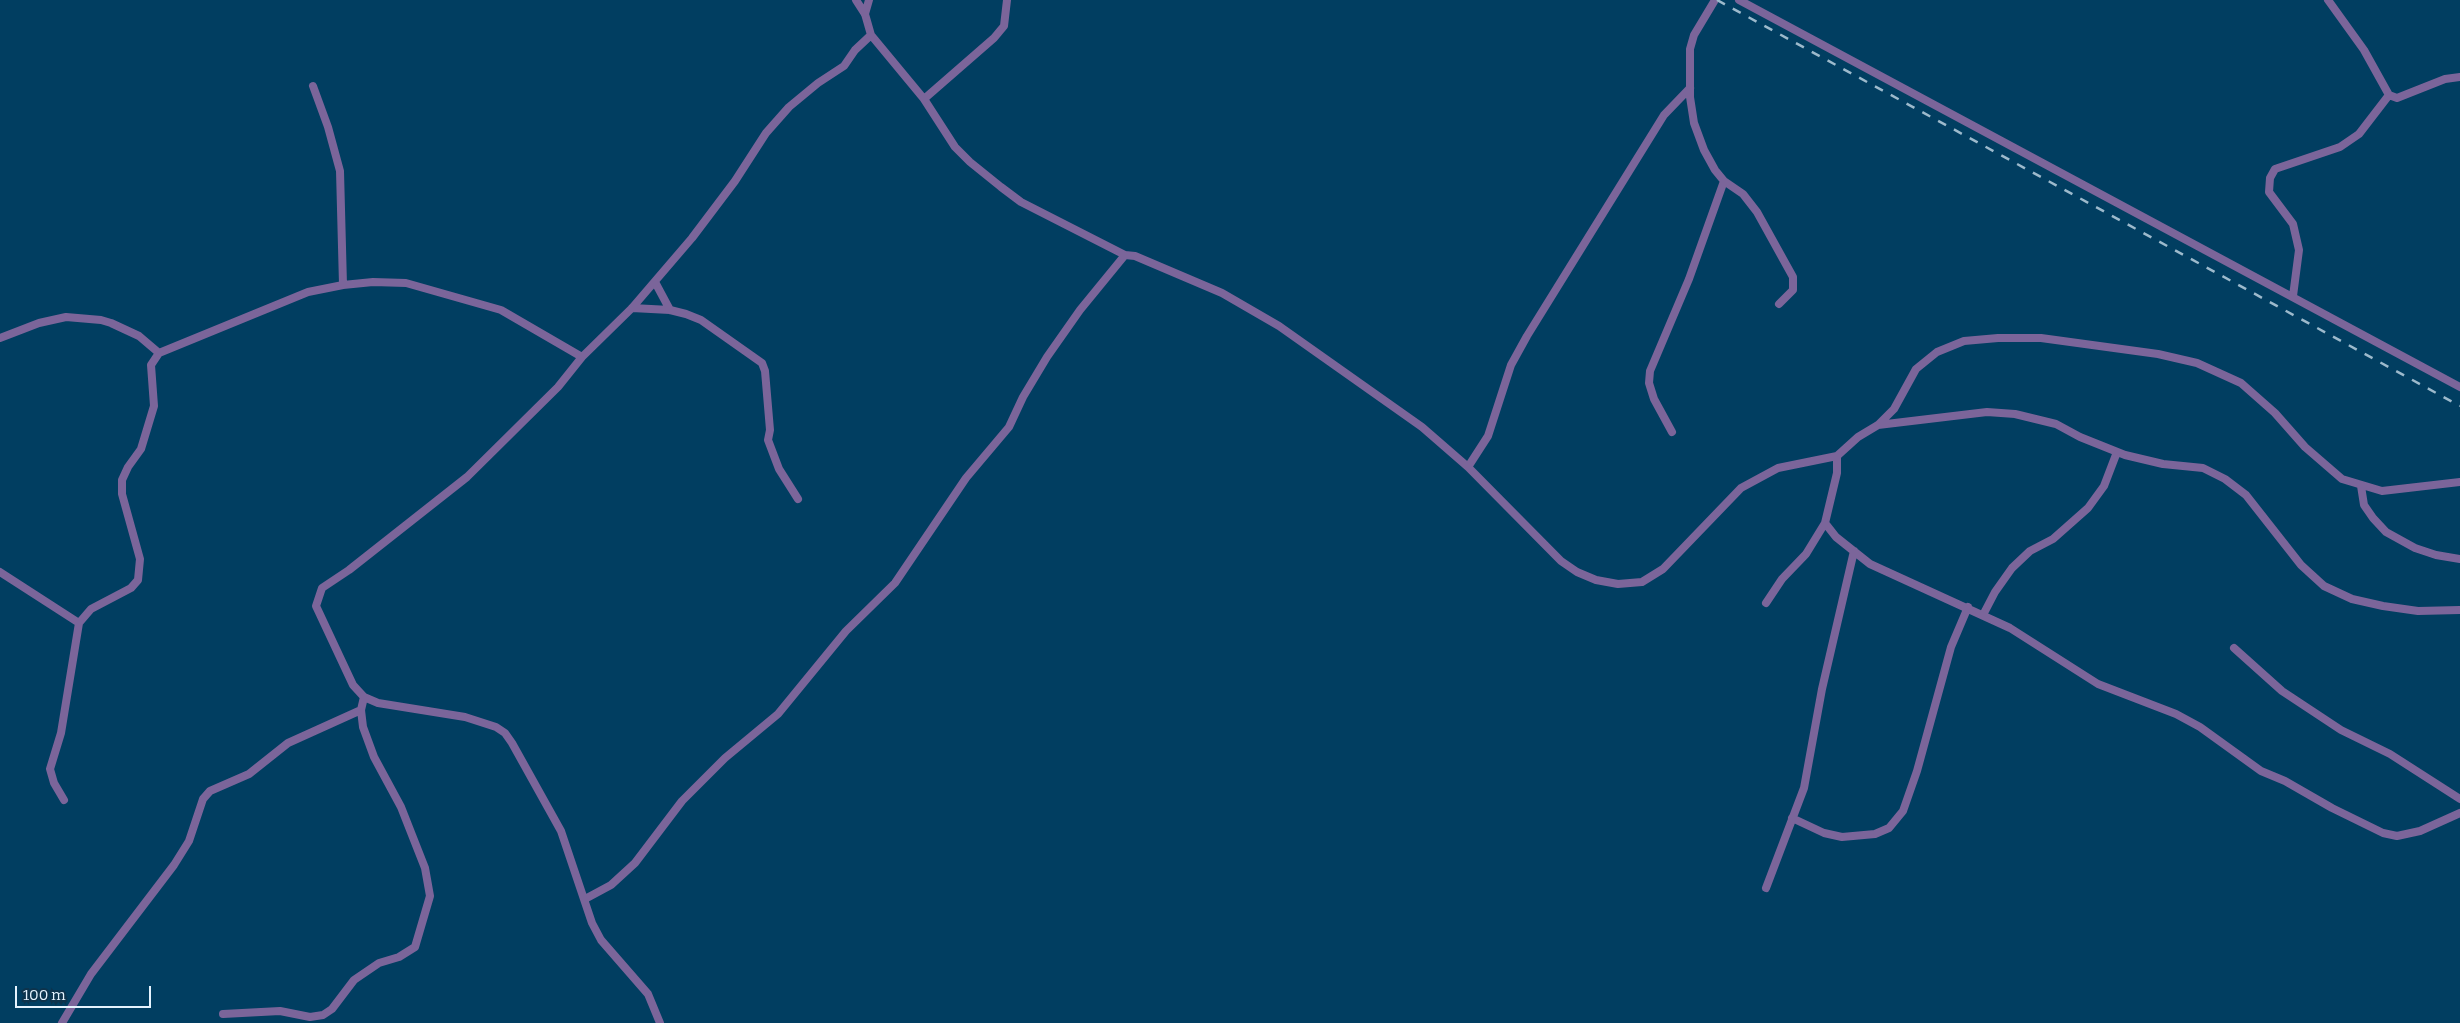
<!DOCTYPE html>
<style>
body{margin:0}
#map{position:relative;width:2460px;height:1023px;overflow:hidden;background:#013e61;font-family:Bitter,serif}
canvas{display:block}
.scale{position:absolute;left:15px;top:986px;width:136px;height:22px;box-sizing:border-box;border:2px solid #e5f3fe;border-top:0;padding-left:6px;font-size:15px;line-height:18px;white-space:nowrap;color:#e5f3fe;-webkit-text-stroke:4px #0d334c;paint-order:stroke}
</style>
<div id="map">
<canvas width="2460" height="1023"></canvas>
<div class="scale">100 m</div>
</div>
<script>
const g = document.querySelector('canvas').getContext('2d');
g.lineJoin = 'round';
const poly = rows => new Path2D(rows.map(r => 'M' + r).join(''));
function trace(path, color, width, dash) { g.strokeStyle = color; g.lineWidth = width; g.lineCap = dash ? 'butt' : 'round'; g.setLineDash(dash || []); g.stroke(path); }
trace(poly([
 [856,0,865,14,871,35,924,99,955,147,970,162,1001,187,1021,202,1125,255,1135,256,1222,293,1279,326,1422,427,1468,467,1561,561,1577,572,1596,580,1618,584,1642,582,1663,569,1741,488,1778,468,1837,456,1858,437,1878,425,1894,409,1916,369,1937,352,1964,341,1998,338,2041,338,2158,354,2197,363,2241,383,2275,413,2305,447,2342,479,2382,491,2460,482],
 [1715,0,1694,35,1690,49,1690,97,1694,123,1704,150,1715,170,1724,181,1743,194,1757,212,1793,277,1793,290,1779,304],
 [1739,0,2460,387],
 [2328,0,2364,50,2389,95,2397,98,2445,79,2460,77],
 [865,14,869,0],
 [313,86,328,127,340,171,343,285],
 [924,99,994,38,1004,26,1007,0],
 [655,282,670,310],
 [2293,296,2299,250,2293,224,2269,192,2270,178,2275,169,2340,147,2359,134,2389,95],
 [632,308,670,310,686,314,701,320,762,363,765,371,770,430,768,440,779,469,798,499],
 [0,338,39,323,66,317,101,320,111,323,139,336,159,353,308,292,343,285,373,282,406,283,501,310,582,357],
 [1878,425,1987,412,2015,414,2056,424,2080,437,2125,455,2163,464,2203,468,2225,479,2246,495,2301,565,2324,586,2352,599,2383,606,2418,611,2460,610],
 [1672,432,1654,399,1649,383,1650,371,1689,279,1724,181],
 [1837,456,1837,473,1825,523,1836,537,1870,564,2010,628,2098,684,2176,714,2200,727,2261,771,2285,781,2332,808,2383,833,2397,836,2420,831,2460,813],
 [1468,467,1488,436,1511,365,1527,336,1664,115,1690,88],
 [2361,486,2364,505,2373,518,2386,532,2415,548,2436,555,2460,559],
 [0,572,79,623],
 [1766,603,1782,579,1806,554,1825,523],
 [1983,615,1995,592,2012,568,2030,551,2053,539,2088,508,2104,486,2117,452],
 [2234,648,2282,691,2341,730,2390,754,2460,799],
 [64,800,54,783,50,769,61,733,79,623,91,609,131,588,138,580,140,559,122,494,122,480,128,467,141,449,154,406,151,365,159,353],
 [1792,818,1824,833,1842,837,1875,834,1889,828,1903,811,1917,771,1951,647,1968,607],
 [1766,888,1804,788,1822,689,1854,551],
 [585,899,611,885,635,863,682,801,725,758,778,714,846,631,895,583,966,478,1009,427,1023,397,1047,357,1080,310,1125,255],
 [223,1014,280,1011,310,1017,323,1015,332,1009,354,980,379,963,399,957,415,947,430,896,425,868,401,807,374,757,363,727,361,710,364,697],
 [62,1023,91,974,174,865,189,841,203,799,210,791,249,774,288,743,361,710],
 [660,1023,648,994,601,940,592,923,561,831,512,743,505,733,496,727,465,717,378,703,364,697,353,685,316,606,322,588,349,570,467,477,558,387,582,357,632,308,692,238,735,181,766,133,789,107,818,83,844,66,855,50,871,35]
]), '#7b659a', 8);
trace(poly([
 [1717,0,2460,406]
]), '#9dbacc', 2.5, [9, 9]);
</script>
